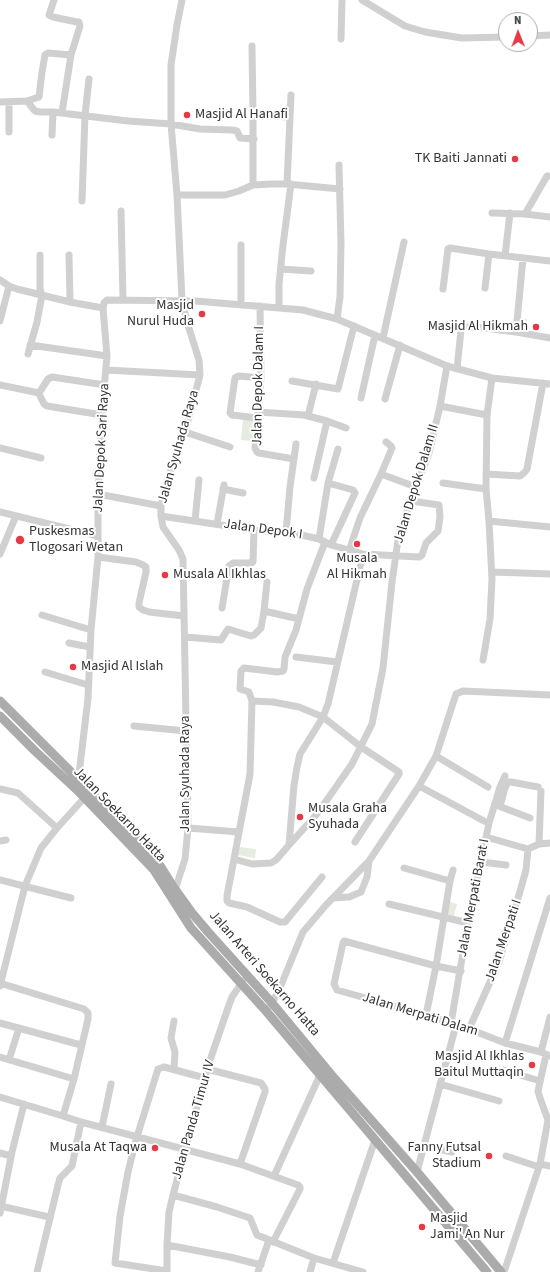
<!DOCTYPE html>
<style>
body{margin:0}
#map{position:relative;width:550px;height:1272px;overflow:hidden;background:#fff;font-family:"Source Sans 3",sans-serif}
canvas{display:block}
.north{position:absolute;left:498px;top:12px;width:40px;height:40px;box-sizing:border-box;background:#fff;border:1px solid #adadad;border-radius:50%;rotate:359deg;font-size:11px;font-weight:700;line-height:16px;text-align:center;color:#333}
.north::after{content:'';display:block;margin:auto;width:14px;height:18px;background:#e63946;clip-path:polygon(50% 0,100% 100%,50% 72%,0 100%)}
</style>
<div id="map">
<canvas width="550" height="1272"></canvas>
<div class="north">N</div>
</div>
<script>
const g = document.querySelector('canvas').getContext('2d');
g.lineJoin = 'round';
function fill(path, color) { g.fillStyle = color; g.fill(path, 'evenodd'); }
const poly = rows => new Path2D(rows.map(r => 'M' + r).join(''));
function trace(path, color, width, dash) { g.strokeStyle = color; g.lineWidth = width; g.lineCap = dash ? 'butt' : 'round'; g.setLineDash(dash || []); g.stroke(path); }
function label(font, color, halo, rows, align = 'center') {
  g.font = font + ' "Source Sans 3",sans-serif'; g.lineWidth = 4; g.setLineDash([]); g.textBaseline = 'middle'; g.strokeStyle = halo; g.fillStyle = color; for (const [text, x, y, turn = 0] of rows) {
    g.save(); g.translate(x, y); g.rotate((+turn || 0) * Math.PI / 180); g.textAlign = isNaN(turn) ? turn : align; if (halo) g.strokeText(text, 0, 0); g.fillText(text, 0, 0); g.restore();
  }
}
fill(poly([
 [517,317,527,319,525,333,515,331],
 [243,419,254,421,252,441,241,440],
 [239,847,256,849,255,858,238,855],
 [450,902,457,904,454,916,447,915]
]), '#e6ecdf');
trace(poly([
 [54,0,49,15,53,17,77,22,79,22,80,26,71,55,62,113],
 [362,0,405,26,425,32,462,38,506,37],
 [530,36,550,35],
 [341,39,342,0],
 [252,46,253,115],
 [27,101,30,105,35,111,40,112,53,112],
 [0,102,27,101,39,97,42,72,45,55,48,53,71,55],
 [9,102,9,132],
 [52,135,53,112,128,121,171,124,200,129,232,130,237,131,240,138,254,139],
 [287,184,291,95],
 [253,185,253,115,289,117],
 [177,195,225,195,239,191,253,185,271,184,287,184,340,189],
 [82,201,85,115,89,79],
 [121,211,123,300],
 [492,213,525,214,550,217],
 [525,214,547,176,550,176],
 [241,245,241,305],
 [40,255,40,289,42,295],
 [69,255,70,302],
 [505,256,510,213],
 [281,269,311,271],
 [0,280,9,286,17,289,70,302,103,308],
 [485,288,489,254],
 [443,289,448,249,450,248,489,254,550,261],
 [260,306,261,378,255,448,257,452,259,453,294,459],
 [279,308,279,284,283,245,291,184],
 [337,319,340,297,341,244,339,165],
 [0,321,9,286],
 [516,332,523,258],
 [383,338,404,242],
 [30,345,107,356],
 [28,354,37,322,42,295],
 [457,369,461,330,465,327,476,327,516,332,550,338],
 [106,370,200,375],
 [292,381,338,389,354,326],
 [0,385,39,393,41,398,44,404,47,406,102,415],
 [39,393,48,379,52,377,105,385],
 [361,398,375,335],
 [385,399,400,345],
 [440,406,487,415],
 [258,412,304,415,327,421,314,478],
 [308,416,316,384],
 [257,418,232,415,230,413,235,378,239,376,261,378],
 [327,421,346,428],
 [185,432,230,447],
 [0,448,41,458],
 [381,474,392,448,391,446,386,442],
 [486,474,520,476,524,473,527,469,543,383],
 [328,483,353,490,355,493,331,545],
 [443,483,486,489],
 [223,489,243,493],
 [98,494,161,506],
 [0,512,98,536],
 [161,516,254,530,297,534,319,539,331,545,363,554,419,557,422,555,426,543,438,531,440,517,439,505,411,501],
 [195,521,199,480],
 [489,521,550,527],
 [217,524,224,485],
 [286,532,290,487,296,444],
 [319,539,328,483,338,449],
 [349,551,360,518,381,474,416,487],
 [0,554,16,516],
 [98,557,136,562,143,565,146,567,146,572,139,603,139,607,143,610,149,612,184,616],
 [492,572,550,574],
 [222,608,229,566,233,563,251,563,253,562,254,530],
 [264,611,267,582],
 [42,615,91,630],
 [185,637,221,640,228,629,251,636,254,635,261,628,264,611,299,619],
 [69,643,90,647],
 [296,657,337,662],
 [483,660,490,619,492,579,489,521,486,489,487,415,492,378],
 [45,672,88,685],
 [252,701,249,692,240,689,241,671,244,668,277,672,283,671,284,669,285,657,296,630,307,589,325,542],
 [134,726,186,731],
 [436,756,488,787],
 [78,783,88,698,91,630,98,557,98,494,102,411,107,356,103,308,104,303,107,300,195,301,303,310,337,319,447,366,492,378,550,384],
 [419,786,484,821],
 [0,789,18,793,57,828],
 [496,805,530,818],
 [500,806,505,788,508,782,511,782,538,787],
 [188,828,239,832],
 [486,837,528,849,539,844,550,843],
 [0,841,6,840],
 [539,844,541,791],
 [289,845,316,815,329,797,352,764,372,724,383,668,392,582,399,533,429,453,440,406,447,366],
 [234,859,252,864,271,863,276,860,289,845,294,785,297,767,300,754,323,717,328,704,363,554],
 [481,862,506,865],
 [404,868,450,881],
 [322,877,285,922,280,922,247,907,229,903,227,901,227,896,250,774,252,701,273,702,299,707,323,717,361,747,399,772,399,774,355,842],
 [0,880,71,898],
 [175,890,185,859,188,828,183,559,179,550,163,527,161,516,161,506,166,484,185,432,200,375,199,360,187,322,182,300,177,195,171,124,171,65,177,25,182,0],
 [333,898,349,897,361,892,367,877,369,861],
 [389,904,468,923],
 [461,971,436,966,344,941,343,943,334,984,337,990,426,1015,469,1029,505,1043,541,1052,550,1056],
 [0,983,84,1009,88,1013,88,1019,74,1079,63,1116],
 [0,986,25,886,41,848,57,828,87,795],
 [266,1011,272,1003,279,990,303,932,326,905,369,861,419,786,436,756,456,694,463,691,550,695],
 [426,1015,436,966,450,881,453,870],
 [0,1023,81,1045],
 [451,1023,468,923,489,823,500,787,505,776],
 [469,1029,499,962,521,888,526,870,528,849],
 [505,1043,550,898],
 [541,1052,550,1017],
 [0,1057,74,1079],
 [9,1060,19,1028],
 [174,1069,175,1052,171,1038,174,1021],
 [207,1069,261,1083,265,1089,265,1092,240,1164],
 [504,1070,540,1081],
 [440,1084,499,1101],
 [0,1097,63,1116,81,1122,240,1164,298,1185,300,1187,300,1189,273,1242],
 [102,1127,111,1084],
 [424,1146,452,1152],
 [0,1153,11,1156],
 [506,1156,539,1167],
 [540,1164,550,1166],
 [417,1172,456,1025],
 [274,1176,320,1075],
 [173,1195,217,1207,250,1218,257,1235,314,1258,363,1272],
 [0,1206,49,1217],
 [0,1213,12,1152,24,1104],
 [167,1245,230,1257,261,1265],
 [333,1263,375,1140],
 [167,1271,115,1263,120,1216,128,1172,136,1140,158,1069,164,1067,205,1078],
 [37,1272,58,1185,60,1178,72,1166,81,1122],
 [167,1272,167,1245,169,1212,173,1195,207,1069,229,1005,232,997,243,981],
 [258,1272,269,1240],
 [310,1272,314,1258],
 [504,1272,540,1164,548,1120,540,1098,538,1091,546,1055]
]), '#d0d0d0', 7);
trace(poly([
 [0,701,78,779,148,851,161,867,174,888,192,913,209,933,272,1003,335,1079,417,1172,501,1272],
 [0,716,35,751,77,790,154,870,191,928,266,1011,487,1272]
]), '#ababab', 9);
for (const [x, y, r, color] of [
 [187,115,4,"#e63946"],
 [515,159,4,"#e63946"],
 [202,314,4,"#e63946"],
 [536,327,4,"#e63946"],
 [20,540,5,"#e63946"],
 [357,544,4,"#e63946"],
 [165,575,4,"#e63946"],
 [73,667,4,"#e63946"],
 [300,817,4,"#e63946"],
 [532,1065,4,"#e63946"],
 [155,1148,4,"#e63946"],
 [489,1156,4,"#e63946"],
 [422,1227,4,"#e63946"]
]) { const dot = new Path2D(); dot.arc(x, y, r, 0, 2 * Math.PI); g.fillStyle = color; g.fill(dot); trace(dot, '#fff', 1.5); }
label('14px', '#333', '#fff', [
 ["Masjid Al Hanafi",195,115],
 ["TK Baiti Jannati",507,159,"right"],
 ["Masjid",194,306,"right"],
 ["Nurul Huda",194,322,"right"],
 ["Masjid Al Hikmah",528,327,"right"],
 ["Puskesmas",29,532],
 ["Tlogosari Wetan",29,548],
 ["Musala",357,559,"center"],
 ["Al Hikmah",357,575,"center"],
 ["Musala Al Ikhlas",173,575],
 ["Masjid Al Islah",81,667],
 ["Musala Graha",308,809],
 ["Syuhada",308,825],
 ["Masjid Al Ikhlas",524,1057,"right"],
 ["Baitul Muttaqin",524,1073,"right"],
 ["Musala At Taqwa",147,1148,"right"],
 ["Fanny Futsal",481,1148,"right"],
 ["Stadium",481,1164,"right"],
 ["Masjid",430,1219],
 ["Jami' An Nur",430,1235]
], 'left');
label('14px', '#333', '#fff', [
 ["Jalan Depok Dalam I",259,386,-89],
 ["Jalan Syuhada Raya",179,447,-74],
 ["Jalan Depok Sari Raya",102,448,-87],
 ["Jalan Depok Dalam II",417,484,-73],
 ["Jalan Depok I",263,530,8],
 ["Jalan Syuhada Raya",186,774,-90],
 ["Jalan Soekarno Hatta",119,815,46],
 ["Jalan Merpati Barat I",474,898,-79],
 ["Jalan Merpati I",504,941,-71],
 ["Jalan Arteri Soekarno Hatta",264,974,49],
 ["Jalan Merpati Dalam",420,1015,17],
 ["Jalan Panda Timur IV",194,1120,-74]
]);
</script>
